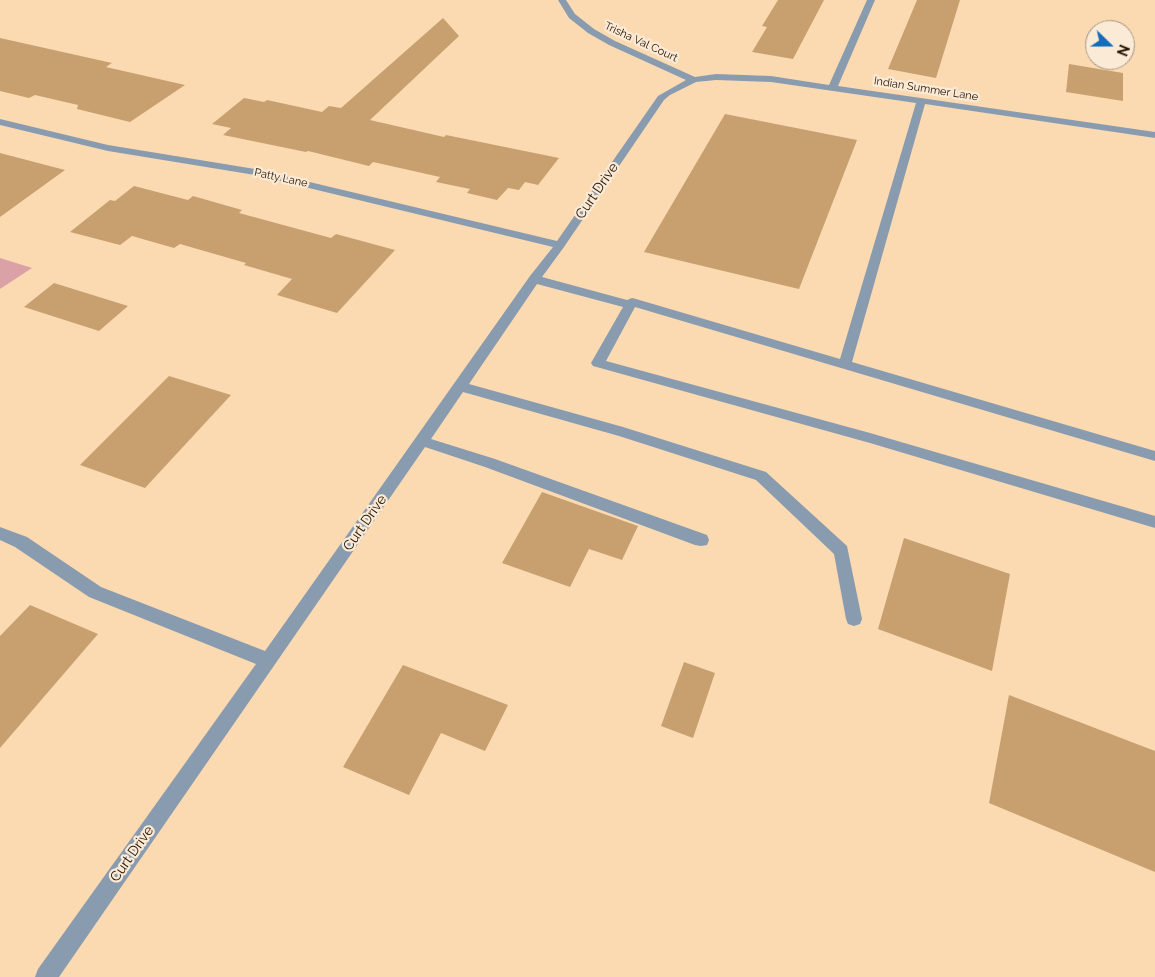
<!DOCTYPE html>
<style>
body{margin:0}
#map{position:relative;width:1155px;height:977px;overflow:hidden;background:#fbdab2;font-family:Raleway,sans-serif}
canvas{display:block}
.north{position:absolute;left:1085px;top:20px;width:50px;height:50px;box-sizing:border-box;background:#fbead6;border:1px solid #a59481;border-radius:50%;rotate:112deg;font-size:14px;font-weight:700;line-height:20px;text-align:center;color:#231402}
.north::after{content:'';display:block;margin:auto;width:18px;height:22px;background:#156cba;clip-path:polygon(50% 0,100% 100%,50% 72%,0 100%)}
</style>
<div id="map">
<canvas width="1155" height="977"></canvas>
<div class="north">N</div>
</div>
<script>
const g = document.querySelector('canvas').getContext('2d');
g.lineJoin = 'round';
function fill(path, color) { g.fillStyle = color; g.fill(path, 'evenodd'); }
const poly = rows => new Path2D(rows.map(r => 'M' + r).join(''));
function label(font, color, halo, rows, align = 'center') {
  g.font = font + ' Raleway,sans-serif'; g.lineWidth = 4.5; g.setLineDash([]); g.textBaseline = 'middle'; g.strokeStyle = halo; g.fillStyle = color; for (const [text, x, y, turn = 0] of rows) {
    g.save(); g.translate(x, y); g.rotate((+turn || 0) * Math.PI / 180); g.textAlign = isNaN(turn) ? turn : align; if (halo) g.strokeText(text, 0, 0); g.fillText(text, 0, 0); g.restore();
  }
}
fill(poly([
 [0,258,32,268,0,289]
]), '#daa1a7');
fill(poly([
 [778,0,824,0,793,59,752,52,767,27,762,26],
 [917,0,960,0,936,78,888,69],
 [443,18,459,36,370,120,444,137,446,135,559,158,538,185,525,182,519,190,508,188,497,200,467,193,470,189,436,182,440,177,373,162,369,166,308,151,306,152,223,135,231,128,212,124,244,98,264,102,267,100,322,112,329,106,341,108],
 [0,38,112,63,106,67,185,85,130,122,77,109,78,105,35,95,29,98,0,91],
 [1069,64,1123,73,1123,101,1066,92],
 [725,114,857,140,799,289,644,252],
 [0,153,65,170,0,217],
 [134,186,188,200,193,196,242,210,239,213,331,238,336,234,395,250,337,313,277,295,292,279,244,265,246,263,180,244,174,248,132,236,120,245,70,232,110,200,115,201],
 [54,283,128,306,99,331,24,307],
 [169,376,231,395,145,488,80,465],
 [542,492,638,526,622,560,589,549,570,587,502,563],
 [904,538,1010,574,992,671,878,629],
 [30,605,98,634,0,748,0,636],
 [684,662,715,673,693,738,661,726],
 [403,665,508,705,485,751,441,733,409,795,343,767],
 [1009,695,1155,751,1155,872,989,803]
]), '#c8a06f');
fill(poly([
 [558,0,566,0,575,14,594,29,615,41,695,77,716,74,771,76,829,85,867,0,875,0,838,86,1155,132,1155,138,925,104,852,362,1155,451,1155,461,635,307,606,361,870,433,1155,516,1155,528,870,443,593,366,591,363,623,307,537,284,469,384,623,427,766,472,847,546,862,619,860,624,854,626,848,624,846,619,834,554,756,480,619,436,463,392,431,439,495,459,707,535,709,540,707,545,701,546,695,545,485,467,425,447,59,977,35,977,38,969,256,664,89,597,15,547,0,540,0,527,27,537,101,587,265,651,530,276,553,247,255,175,108,151,0,125,0,119,108,145,255,169,557,241,658,96,686,80,609,45,588,33,569,18,558,0],
 [716,80,771,82,916,103,840,359,636,299,632,298,627,300,542,277,564,247,664,100,670,95,696,82,716,80]
]), '#899baf');
label('11px', '#231402', '#fbead6', [
 ["Trisha Val Court",641,42,25],
 ["Indian Summer Lane",926,89,9],
 ["Patty Lane",281,178,12]
]);
label('14px', '#231402', '#fbead6', [
 ["Curt Drive",597,191,-56],
 ["Curt Drive",365,523,-55],
 ["Curt Drive",132,854,-55]
]);
</script>
